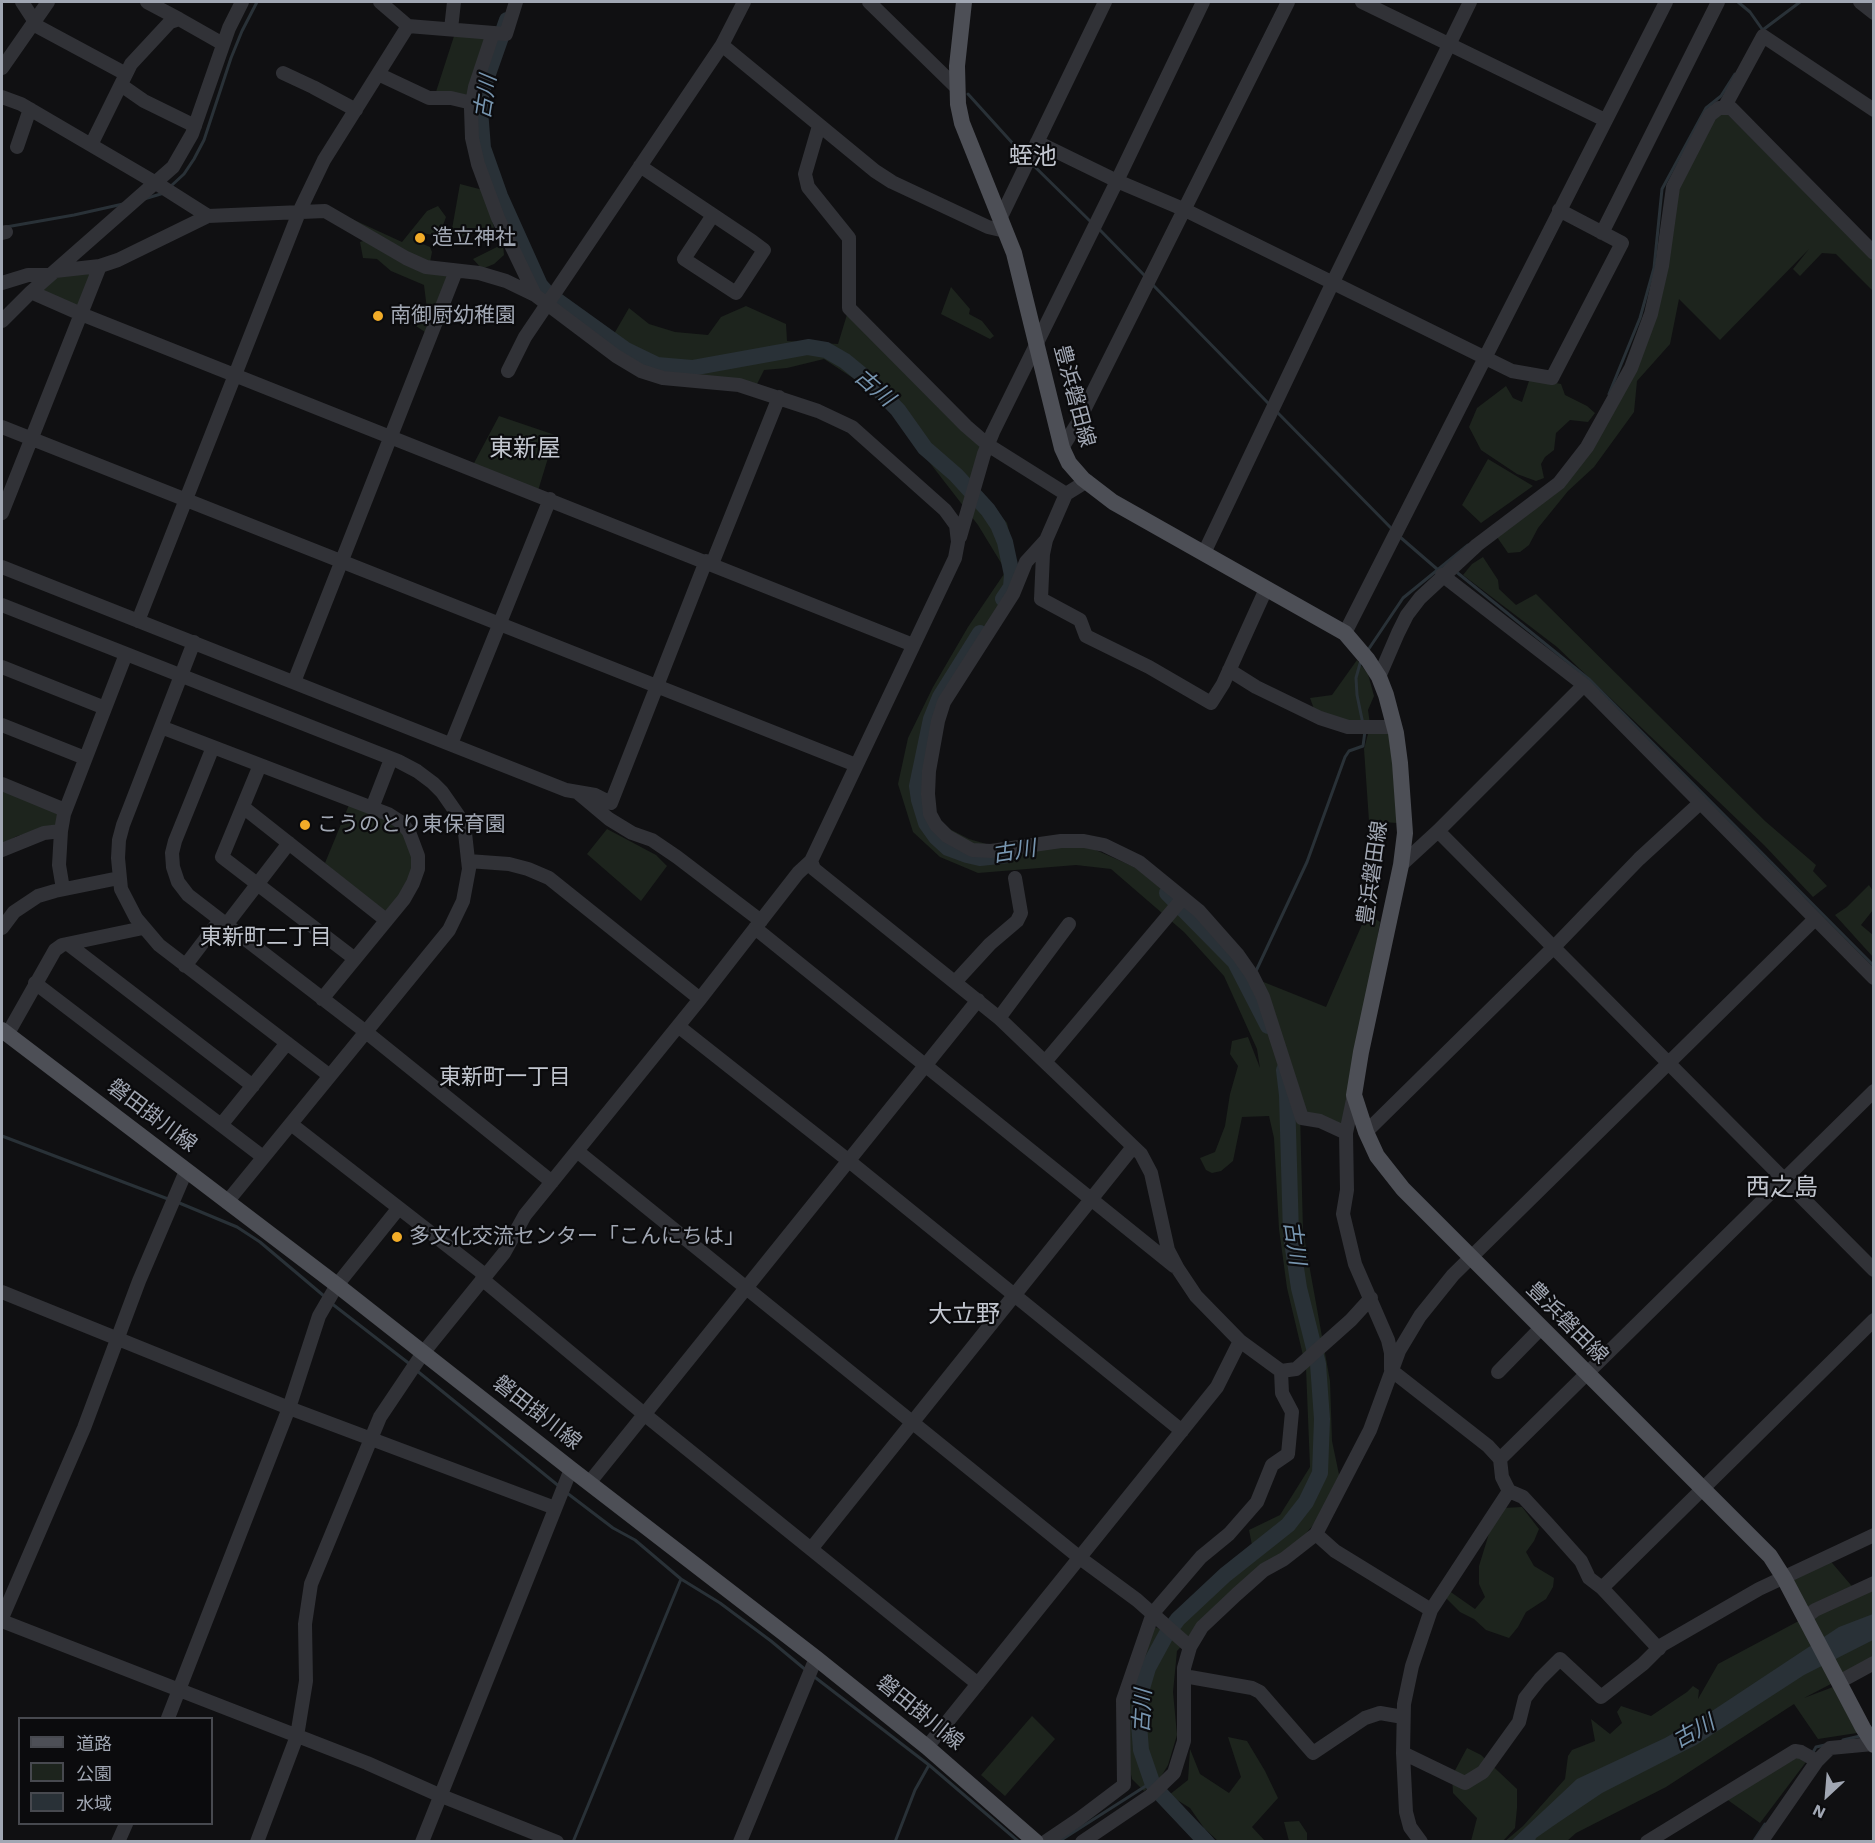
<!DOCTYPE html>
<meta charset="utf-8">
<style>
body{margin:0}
#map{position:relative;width:1875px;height:1843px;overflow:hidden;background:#101012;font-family:"Work Sans","Noto Sans JP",sans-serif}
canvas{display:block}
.frame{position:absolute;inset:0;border:3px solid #a1a7b3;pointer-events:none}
.legend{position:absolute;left:18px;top:1717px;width:195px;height:108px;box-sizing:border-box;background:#0b0b0d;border:2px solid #47494f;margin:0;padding:8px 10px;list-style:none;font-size:18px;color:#a1a7b3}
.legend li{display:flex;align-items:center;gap:12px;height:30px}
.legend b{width:30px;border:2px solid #47494f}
.north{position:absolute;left:1797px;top:1765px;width:60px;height:60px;-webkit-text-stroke:4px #0b0b0d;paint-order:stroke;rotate:206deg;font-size:16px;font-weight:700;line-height:24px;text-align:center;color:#a1a7b3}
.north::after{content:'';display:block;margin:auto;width:21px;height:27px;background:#a1a7b3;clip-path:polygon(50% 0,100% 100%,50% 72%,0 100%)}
</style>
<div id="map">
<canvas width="1875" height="1843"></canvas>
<div class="frame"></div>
<ul class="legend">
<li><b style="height:8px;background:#4d4f56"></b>道路</li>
<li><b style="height:16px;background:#1d241d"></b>公園</li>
<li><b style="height:16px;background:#293137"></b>水域</li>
</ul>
<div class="north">N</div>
</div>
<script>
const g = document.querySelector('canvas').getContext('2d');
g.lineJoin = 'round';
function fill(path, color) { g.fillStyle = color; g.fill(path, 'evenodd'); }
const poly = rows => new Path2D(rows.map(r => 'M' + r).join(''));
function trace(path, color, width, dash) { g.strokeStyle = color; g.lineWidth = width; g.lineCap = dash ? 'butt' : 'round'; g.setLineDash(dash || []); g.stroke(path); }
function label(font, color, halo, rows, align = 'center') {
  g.font = font + ' "Work Sans","Noto Sans JP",sans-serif'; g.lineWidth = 4.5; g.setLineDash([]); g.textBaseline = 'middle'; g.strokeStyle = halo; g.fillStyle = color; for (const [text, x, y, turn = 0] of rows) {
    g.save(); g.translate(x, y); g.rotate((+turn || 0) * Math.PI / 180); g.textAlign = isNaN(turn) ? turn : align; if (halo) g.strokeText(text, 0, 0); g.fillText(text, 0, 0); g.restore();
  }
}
fill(poly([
 [456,30,492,38,472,103,434,98],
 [1721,108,1873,260,1873,291,1836,254,1822,253,1800,276,1793,269,1809,249,1720,340,1679,299,1670,344,1637,381,1634,412,1594,467,1568,491,1538,528,1529,545,1520,552,1508,553,1497,537,1562,479,1595,432,1651,314,1674,184],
 [460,184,483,190,496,234,490,235,485,228,470,230,461,239,452,229],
 [438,206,446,217,442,228,433,235,417,232,413,240,430,247,432,252,430,262,455,274,431,336,416,326,427,309,424,285,391,271,377,259,363,258,360,242,366,240,328,208,402,242,427,211],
 [503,244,504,255,494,264,482,269,473,259],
 [98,270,81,314,31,292,55,271],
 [951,287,970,309,969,314,982,321,994,336,990,339,941,314],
 [556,291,614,334,629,308,649,324,675,332,708,335,721,317,746,306,786,324,787,341,838,344,849,308,988,445,974,486,1007,523,1020,576,944,702,931,760,934,821,969,839,1004,849,1082,844,1139,869,1220,935,1259,990,1250,987,1267,1011,1261,981,1326,1007,1367,913,1380,922,1346,1133,1300,1112,1303,1231,1330,1381,1332,1441,1341,1484,1328,1508,1295,1546,1203,1623,1177,1651,1173,1692,1177,1735,1168,1765,1159,1780,1144,1791,1132,1779,1123,1738,1124,1704,1151,1626,1164,1630,1252,1545,1249,1530,1280,1515,1310,1467,1306,1368,1287,1288,1279,1229,1274,1138,1269,1116,1242,1117,1233,1161,1221,1171,1212,1173,1206,1170,1200,1158,1215,1152,1225,1126,1230,1094,1238,1066,1230,1054,1232,1041,1248,1037,1260,1068,1257,1049,1224,976,1184,932,1111,869,1076,865,978,873,940,857,913,832,898,784,908,738,933,687,968,627,1006,571,978,525,892,414,859,382,824,359,787,368,764,370,756,386,637,369,547,304],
 [1530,378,1561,384,1565,395,1587,406,1595,413,1588,422,1570,420,1556,433,1554,450,1545,457,1541,464,1544,478,1536,481,1517,474,1481,450,1469,427,1477,408,1506,386,1513,398,1522,402],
 [499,416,555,435,537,494,473,465],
 [1488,459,1533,486,1481,523,1462,505],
 [1483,557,1498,580,1499,589,1516,605,1536,594,1765,821,1816,865,1813,871,1827,886,1813,897,1764,845,1557,647,1463,575,1472,564],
 [1357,660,1368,674,1374,696,1368,710,1370,724,1362,733,1314,709,1310,698,1332,695],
 [1392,732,1397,823,1369,821,1364,749,1368,734],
 [2,789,55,810,59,817,56,826,17,836,2,844],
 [351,800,409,832,418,862,388,918,325,863],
 [607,829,656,855,667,866,641,901,587,854],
 [1869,885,1873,891,1873,910,1861,925,1873,935,1873,957,1835,915,1847,907],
 [1522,1507,1539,1529,1534,1541,1526,1552,1534,1566,1554,1578,1553,1587,1546,1599,1526,1612,1518,1627,1509,1638,1486,1630,1474,1619,1460,1612,1446,1598,1445,1588,1475,1609,1485,1597,1479,1584,1479,1566,1491,1527,1504,1508],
 [1827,1557,1856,1591,1873,1585,1873,1662,1804,1698,1833,1687,1857,1733,1818,1739,1794,1704,1666,1787,1576,1833,1567,1841,1504,1842,1523,1826,1565,1779,1568,1756,1572,1750,1595,1741,1591,1719,1610,1734,1622,1723,1617,1712,1621,1706,1651,1716,1687,1692,1693,1686,1699,1690,1698,1699,1718,1664,1808,1616,1788,1576],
 [1032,1716,1055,1739,1005,1796,981,1775],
 [1228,1737,1247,1741,1265,1771,1278,1798,1252,1827,1265,1841,1218,1841,1204,1828,1190,1808,1169,1795,1188,1780,1190,1749,1200,1774,1229,1793,1241,1777],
 [1467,1748,1481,1755,1517,1789,1517,1808,1515,1828,1503,1841,1471,1841,1477,1818,1453,1793,1452,1776],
 [1798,1757,1806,1762,1760,1823,1725,1798],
 [1299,1821,1307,1833,1307,1841,1289,1841,1284,1822]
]), '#1d241d');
fill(poly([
 [1873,1614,1873,1640,1804,1675,1696,1745,1602,1793,1556,1824,1536,1838,1535,1841,1510,1842,1577,1779,1665,1738,1712,1711,1839,1627],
 [1166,1795,1204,1828,1216,1841,1199,1841,1159,1800]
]), '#293137');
trace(poly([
 [1738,2,1750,12,1762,29],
 [1760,32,1800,2],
 [968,94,1025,157],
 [1031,163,1091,222],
 [171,186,184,174,194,159,204,140,231,58,242,31,257,2],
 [144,199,164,193],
 [6,227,74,215,123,204],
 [1098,228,1146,277],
 [1152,284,1269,404],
 [1609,394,1640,318,1654,268,1662,189,1706,108,1721,96,1735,74],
 [1276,411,1393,530],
 [1400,537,1437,569],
 [1454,570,1590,680,1874,966],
 [1368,650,1403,598,1468,545],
 [1361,660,1356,678,1357,695,1363,724],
 [1256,971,1307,862,1345,757,1349,751,1363,746,1365,731],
 [2,1136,168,1199],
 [177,1202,237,1227,260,1242,324,1296],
 [331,1303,411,1365],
 [416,1370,560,1487],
 [567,1493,613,1528,635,1540,681,1579,720,1603,771,1641,807,1671],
 [812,1675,929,1765,1019,1842],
 [1843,1740,1860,1736],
 [1812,1754,1816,1747,1825,1745],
 [573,1842,681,1579],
 [895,1842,915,1790,929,1765],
 [1058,1842,1152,1782],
 [1753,1842,1765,1824]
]), '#293137', 3);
trace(poly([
 [507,20,482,91,480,110,483,148,500,196,540,285,548,294,626,350,657,365,692,368,808,347,826,350,845,361,873,384,898,410,925,448,956,475,988,510,998,525,1005,542,1012,575,1011,587,1003,599],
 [980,633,940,697,931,719,917,786,919,800,926,823,936,837,948,848,967,855,980,858,1008,855],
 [1167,893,1235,962,1268,1026],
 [1206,1842,1156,1789,1152,1782,1141,1750,1139,1724,1140,1695,1148,1668,1166,1635,1178,1619,1225,1575,1288,1525,1306,1502,1320,1473,1322,1419,1318,1364,1299,1288,1291,1235,1287,1095,1284,1070]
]), '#293137', 16);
trace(poly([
 [22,2,35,22],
 [147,2,179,19],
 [380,2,408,26,506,34,516,2],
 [869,2,958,89],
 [1362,2,1605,120],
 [1860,2,1874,13],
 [33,24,126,74],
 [451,29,454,2],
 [493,33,475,87,471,109,472,138,478,164,498,218,535,295],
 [722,45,875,171,892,182,988,227,1005,231],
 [2,68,48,2],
 [283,73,313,87,356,110],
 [378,74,429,98,451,98,472,103],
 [121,85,144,101,195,126],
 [2,97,21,104,156,183,208,216,325,211,406,258,426,267,479,273,506,281,535,295,616,356,641,371,663,378,739,385,818,411,852,427,945,510,956,525,958,542,955,558,811,861,814,869,999,1018,1141,1154,1151,1173,1168,1250,1178,1269,1196,1296,1240,1341,1281,1371,1296,1369,1351,1320,1371,1298],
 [1724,108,1763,36,1874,110],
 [819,126,805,174,808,187,849,238,849,308,966,426,988,445,1066,494,1087,481],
 [1037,142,1117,181,1183,209,1512,371,1552,378,1622,243,1559,210],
 [91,145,131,64,170,22,179,19,223,44],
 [17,147,30,109],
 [640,166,752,241,764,250,736,293,684,259,713,215],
 [1000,219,1105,2],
 [2,233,6,232],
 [1602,233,1718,2],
 [55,271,100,266,118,260,208,216],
 [2,283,28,275,50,275],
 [31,292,81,314,913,645],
 [2,321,31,292,173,167,192,134,229,28,242,2],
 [508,371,525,337,722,45,744,2],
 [2,427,856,765],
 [1062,448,1077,424,1288,2],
 [1066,494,1046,540,1043,554,1041,599,1080,620,1086,636,1149,667,1211,703,1223,684,1266,589],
 [2,513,100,266],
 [960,537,984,454,993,432,1117,181,1203,2],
 [1046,540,1026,562,1013,594,944,702,938,721,929,771,928,794,930,814,936,825,947,836,972,850,991,851,1061,841,1084,841,1104,845,1139,862,1199,911,1238,955,1252,975,1263,997,1302,1118,1320,1121,1346,1133],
 [1204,553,1333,282,1470,2],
 [712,564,779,397],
 [2,567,566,790,595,795,611,803,706,561],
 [1442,575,1584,685,1874,978],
 [2,605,398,761,417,771,433,783,442,792,458,815,465,833,469,869,463,901,449,930,227,1202],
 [138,621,300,210,324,160,408,26],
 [1345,633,1666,2],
 [194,642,123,825,119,840,118,858,121,889,136,918,159,945,330,1076],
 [2,667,105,708],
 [1229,670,1256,687,1320,718,1348,727,1394,727],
 [1379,677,1398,633,1407,615,1420,598,1477,545,1559,483,1587,447,1631,368,1651,314,1662,266,1673,187,1710,115,1719,108,1731,108,1874,253],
 [294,682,456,271],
 [2,725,85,758],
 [161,727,388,814,402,823,409,832,418,856,418,869,413,883,404,899,322,999],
 [451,744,550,499],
 [213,747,175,841,172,853,173,867,178,882,188,895,366,1032,552,1182],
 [260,765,222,857,355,959],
 [2,784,65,810],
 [578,793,609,819,632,833,652,840,677,857,761,921],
 [243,807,386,920],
 [372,808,391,759],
 [1438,831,1874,1270],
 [2,850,44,833,61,831],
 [468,861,509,864,528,869,549,878,700,999],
 [1401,865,1438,831,1584,685],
 [63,889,59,865,61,831,64,814,126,654],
 [226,925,289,843],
 [2,928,14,912,38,896,55,891,119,878],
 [755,928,1174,1266],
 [68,944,253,1086],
 [185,966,220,920],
 [956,981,990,944,1017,921,1021,913,1015,878],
 [35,983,263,1157],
 [999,1018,1069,924],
 [678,1026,849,1161,1182,1431],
 [7,1035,55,950,62,945,143,928],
 [1045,1062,1183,898],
 [1354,1095,1346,1133,1347,1190,1343,1214,1355,1264,1388,1340,1391,1353,1391,1370,1488,1446,1500,1459,1502,1477,1509,1491,1523,1497,1548,1524,1581,1561,1589,1578,1602,1588,1659,1649],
 [291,1124,485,1275],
 [221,1125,287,1043],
 [1366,1132,1554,947,1639,859,1700,803],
 [577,1151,1080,1558,1137,1600,1190,1647],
 [482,1279,644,1414,978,1684],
 [2,1292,289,1408,555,1508],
 [1498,1372,1541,1328],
 [1500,1459,1874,1091],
 [589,1483,978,1000],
 [1316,1534,1335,1551,1431,1610],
 [811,1549,1133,1147],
 [1602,1588,1874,1320],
 [1806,1617,1815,1610,1874,1583],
 [2,1618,84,1428,139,1281,186,1171],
 [2,1621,367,1763,439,1795,557,1842],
 [1184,1676,1252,1688,1260,1692,1313,1753,1365,1718,1380,1713,1403,1717],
 [1839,1682,1874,1663],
 [168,1718,289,1408,319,1316,337,1285,398,1209],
 [927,1747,1217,1387,1240,1341],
 [1403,1753,1465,1783,1483,1772,1519,1722,1525,1698,1540,1679,1560,1659,1601,1697,1643,1664,1662,1645,1759,1589,1874,1535],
 [118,1842,126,1824],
 [257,1842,297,1736,306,1681,305,1624,311,1584,380,1417,423,1353,504,1253,525,1215,700,999,798,873,811,861],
 [422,1842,571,1469],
 [740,1842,816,1658],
 [1045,1842,1079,1819,1124,1785,1123,1700,1153,1613,1201,1557,1229,1534,1257,1502,1272,1465,1288,1454,1292,1412,1282,1393,1281,1371],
 [1082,1842,1150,1796,1174,1773,1184,1741,1184,1668,1190,1647,1202,1627,1237,1594,1264,1570,1284,1559,1316,1534,1370,1430,1399,1351,1420,1316,1453,1275,1815,919],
 [1421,1842,1410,1827,1406,1812,1403,1753,1404,1704,1412,1666,1431,1610,1509,1491],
 [1647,1842,1795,1751,1801,1752,1817,1761],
 [1761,1842,1817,1761,1830,1748,1873,1744]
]), '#313237', 14);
trace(poly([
 [964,2,957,66,958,104,962,123,1014,253,1062,448,1069,463,1083,479,1113,502,1345,633,1368,660,1379,677,1386,695,1396,733,1400,763,1405,833,1401,865,1361,1052,1354,1095,1366,1132,1377,1156,1403,1189,1770,1556,1784,1578,1863,1728,1874,1745],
 [2,1030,337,1285,571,1469,816,1658,927,1747,1036,1842]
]), '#4d4f56', 16);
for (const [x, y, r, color] of [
 [420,238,6,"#f2ac28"],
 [378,316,6,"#f2ac28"],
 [305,825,6,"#f2ac28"],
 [397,1237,6,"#f2ac28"]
]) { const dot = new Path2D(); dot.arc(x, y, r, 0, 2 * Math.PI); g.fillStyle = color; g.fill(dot); trace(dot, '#0b0b0d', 2); }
label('21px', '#a1a7b3', '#0b0b0d', [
 ["造立神社",432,238],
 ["南御厨幼稚園",390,316],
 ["こうのとり東保育園",317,825],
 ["多文化交流センター「こんにちは」",409,1237]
], 'left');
label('21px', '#a1a7b3', '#0b0b0d', [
 ["豊浜磐田線",1074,396,75],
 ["豊浜磐田線",1373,873,-82],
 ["磐田掛川線",152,1116,37],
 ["豊浜磐田線",1567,1323,45],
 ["磐田掛川線",537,1413,38],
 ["磐田掛川線",920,1713,39]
]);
label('italic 22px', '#7795af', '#0b0b0d', [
 ["古川",486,97,-81],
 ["古川",874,388,41],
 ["古川",1014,852,-9],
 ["古川",1294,1243,82],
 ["古川",1143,1711,-87],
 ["古川",1694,1732,-29]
]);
label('22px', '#c2c6cf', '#0b0b0d', [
 ["東新町二丁目",266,938],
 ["東新町一丁目",505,1078]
]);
label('24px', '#c2c6cf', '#0b0b0d', [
 ["蛭池",1033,157],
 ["東新屋",525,449],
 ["西之島",1782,1188],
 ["大立野",964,1315]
]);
</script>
